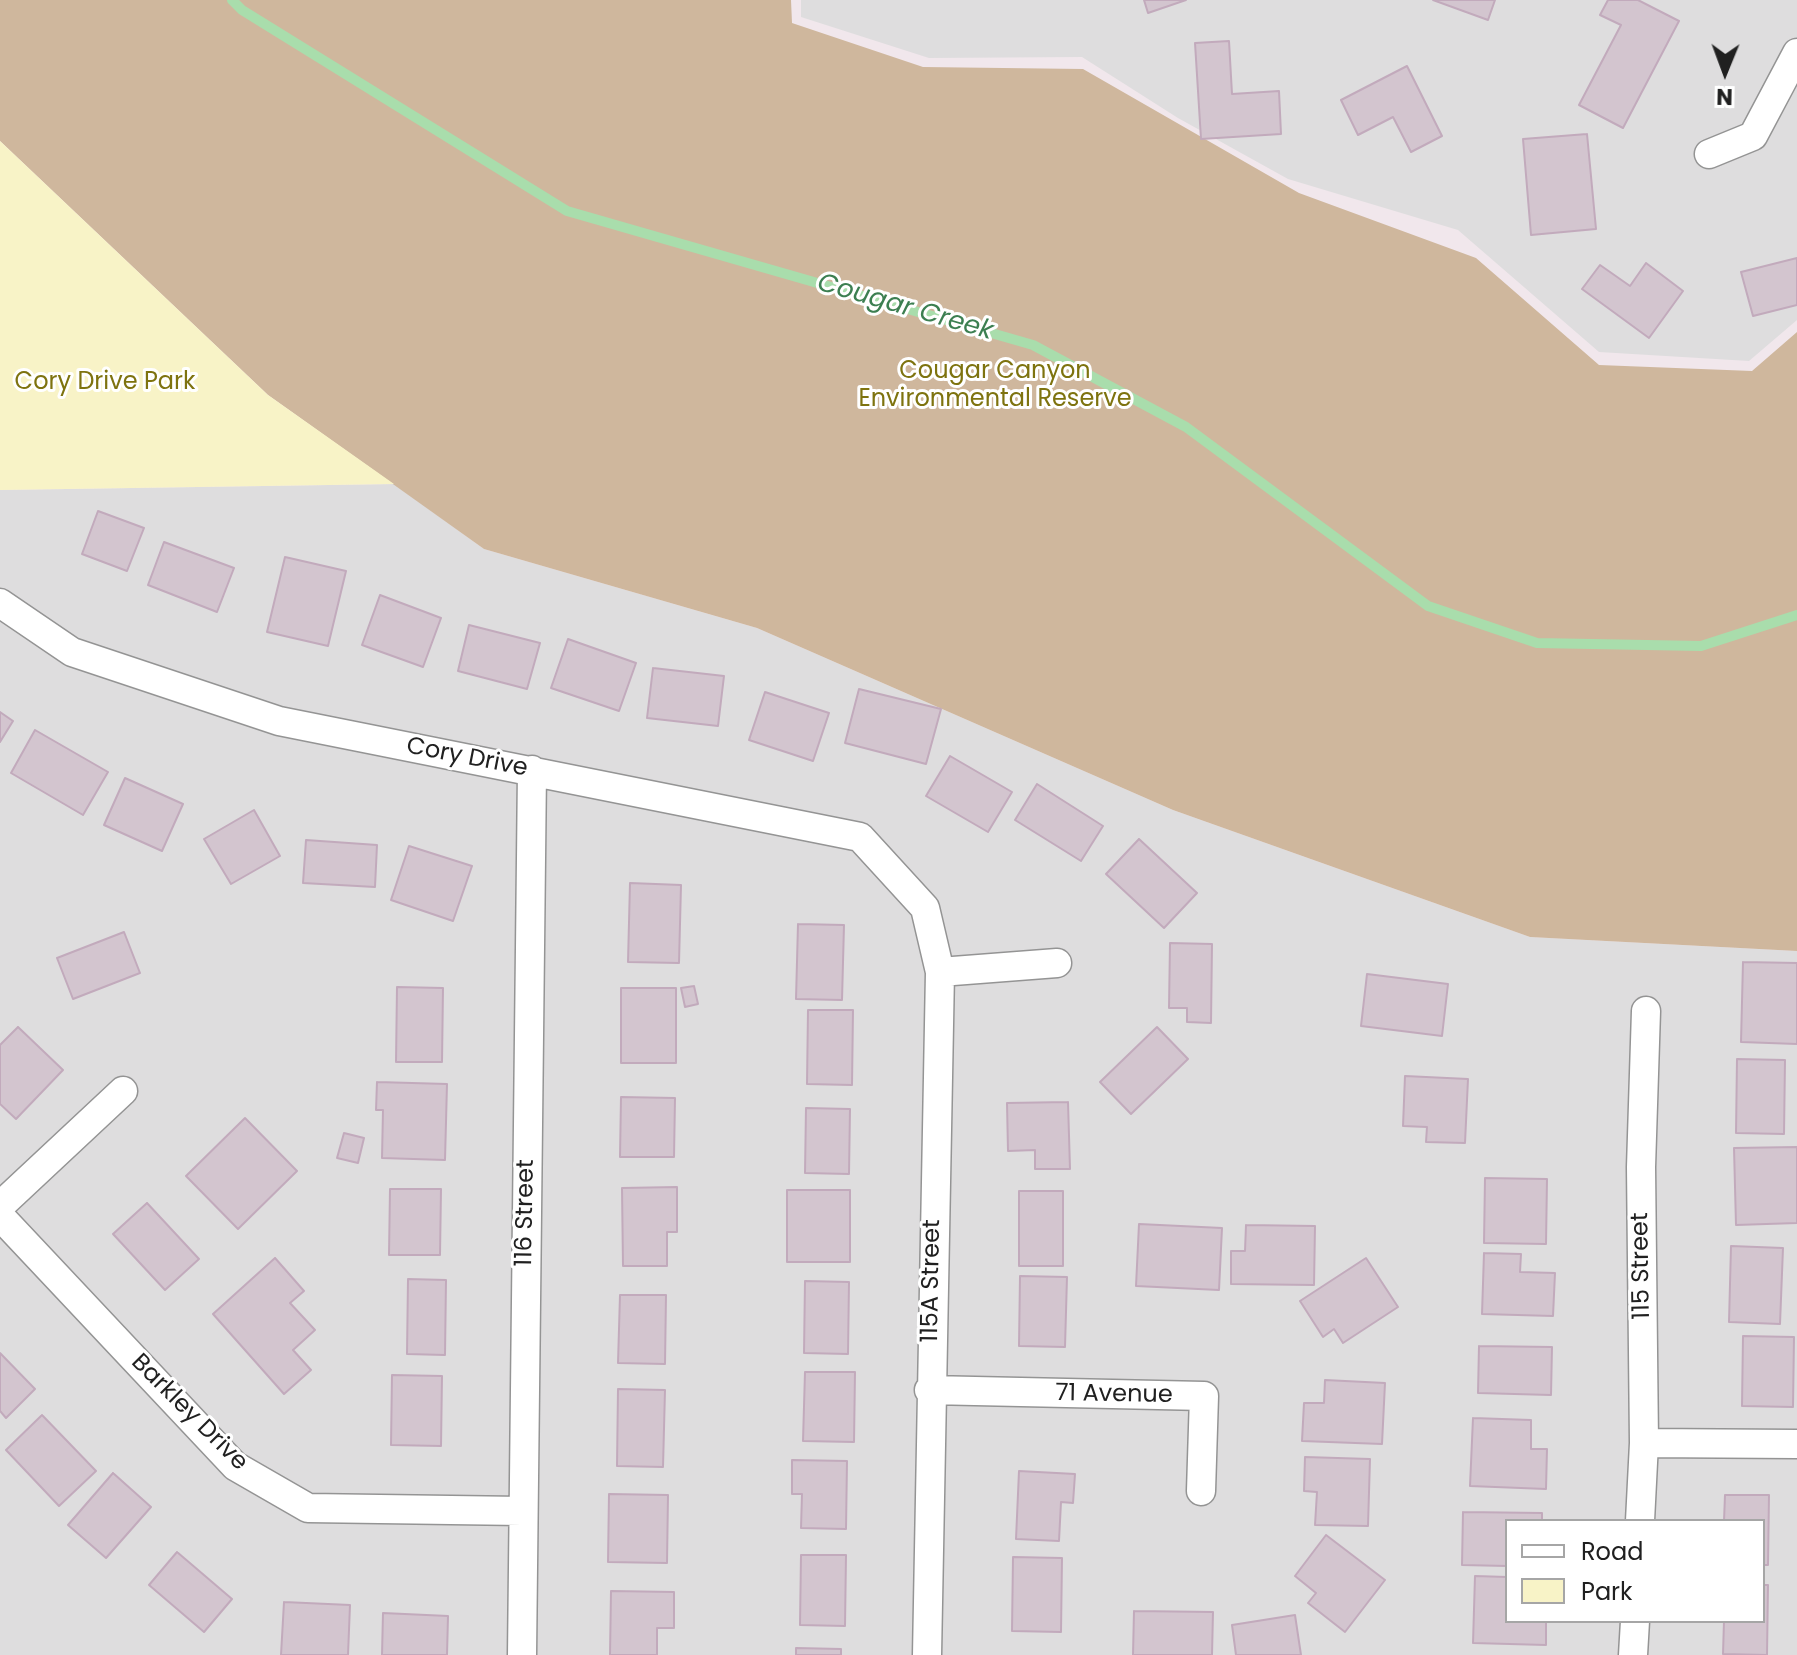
<!DOCTYPE html>
<style>
body{margin:0}
#map{position:relative;width:1797px;height:1655px;overflow:hidden;background:#f1e7ec;font-family:Poppins,sans-serif}
canvas{display:block}
.legend{position:absolute;left:1505px;top:1519px;width:260px;height:104px;box-sizing:border-box;background:#fff;border:2px solid #a6a6a6;margin:0;padding:10px 14px;list-style:none;font-size:24px;color:#202020}
.legend li{display:flex;align-items:center;gap:16px;height:40px}
.legend b{width:40px;border:2px solid #a6a6a6}
.north{position:absolute;left:1685px;top:32px;width:80px;height:80px;-webkit-text-stroke:6px #fff;paint-order:stroke;rotate:181deg;font-size:22px;font-weight:700;line-height:32px;text-align:center;color:#202020}
.north::after{content:'';display:block;margin:auto;width:28px;height:36px;background:#202020;clip-path:polygon(50% 0,100% 100%,50% 72%,0 100%)}
</style>
<div id="map">
<canvas width="1797" height="1655"></canvas>
<ul class="legend">
<li><b style="height:10px;background:#fff"></b>Road</li>
<li><b style="height:22px;background:#f8f3c7"></b>Park</li>
</ul>
<div class="north">N</div>
</div>
<script>
const g = document.querySelector('canvas').getContext('2d');
g.lineJoin = 'round';
function fill(path, color) { g.fillStyle = color; g.fill(path, 'evenodd'); }
const poly = rows => new Path2D(rows.map(r => 'M' + r).join(''));
function trace(path, color, width, dash) { g.strokeStyle = color; g.lineWidth = width; g.lineCap = dash ? 'butt' : 'round'; g.setLineDash(dash || []); g.stroke(path); }
function label(font, color, halo, rows, align = 'center') {
  g.font = font + ' Poppins,sans-serif'; g.lineWidth = 6; g.setLineDash([]); g.textBaseline = 'middle'; g.strokeStyle = halo; g.fillStyle = color; for (const [text, x, y, turn = 0] of rows) {
    g.save(); g.translate(x, y); g.rotate((+turn || 0) * Math.PI / 180); g.textAlign = isNaN(turn) ? turn : align; if (halo) g.strokeText(text, 0, 0); g.fillText(text, 0, 0); g.restore();
  }
}
fill(poly([
 [801,0,1797,0,1797,320,1749,361,1599,352,1458,230,1288,179,1178,118,1082,57,929,58,801,17],
 [394,484,484,549,757,628,1173,810,1530,937,1797,951,1797,1655,0,1655,0,490],
 [1507,1521,1763,1521,1763,1621,1507,1621]
]), '#deddde');
fill(poly([
 [0,0,791,0,792,23,923,67,1083,69,1299,193,1476,258,1599,365,1752,371,1797,332,1797,951,1530,937,1173,810,757,628,484,549,268,395,0,141]
]), '#cfb79d');
fill(poly([
 [0,141,268,395,394,484,0,490]
]), '#f8f3c7');
trace(poly([
 [232,0,242,10,567,211,1033,345,1186,427,1428,606,1537,643,1701,646,1797,615]
]), '#a9ddac', 10);
const building = poly([
 [1144,0,1186,0,1148,13,1144,0],
 [1433,0,1495,0,1488,20,1433,0],
 [1608,0,1638,0,1679,21,1623,128,1579,105,1621,25,1600,15,1608,0],
 [1229,41,1232,94,1279,91,1281,134,1201,139,1195,43,1229,41],
 [1407,66,1442,136,1411,152,1393,117,1358,135,1341,100,1407,66],
 [1587,134,1596,229,1531,235,1523,139,1587,134],
 [1797,258,1797,305,1753,316,1741,272,1797,258],
 [1646,263,1683,291,1649,338,1582,289,1600,265,1630,286,1646,263],
 [98,511,144,528,127,571,82,554,98,511],
 [164,542,234,568,217,612,148,585,164,542],
 [285,557,346,571,328,646,267,632,285,557],
 [380,595,441,618,423,667,362,645,380,595],
 [469,625,540,643,527,689,458,671,469,625],
 [568,639,636,663,619,711,551,688,568,639],
 [653,668,724,676,718,726,647,718,653,668],
 [859,689,941,709,926,764,845,743,859,689],
 [765,692,829,713,813,761,749,740,765,692],
 [0,712,13,721,0,742,0,712],
 [35,730,108,772,83,815,11,773,35,730],
 [950,756,1012,792,988,832,926,796,950,756],
 [125,778,183,804,162,851,104,825,125,778],
 [1037,784,1103,826,1081,861,1015,820,1037,784],
 [254,810,280,856,231,884,204,839,254,810],
 [1139,839,1197,893,1164,928,1106,874,1139,839],
 [306,840,377,845,375,887,303,883,306,840],
 [409,846,472,866,453,921,391,900,409,846],
 [630,883,681,885,679,963,628,962,630,883],
 [798,924,844,925,842,1000,796,999,798,924],
 [124,932,140,973,73,999,57,958,124,932],
 [1170,943,1212,944,1211,1023,1187,1022,1187,1008,1169,1008,1170,943],
 [1743,962,1797,963,1797,1044,1741,1042,1743,962],
 [1367,974,1448,984,1442,1036,1361,1026,1367,974],
 [694,986,698,1004,685,1007,681,988,694,986],
 [397,987,443,988,442,1062,396,1062,397,987],
 [621,988,676,988,676,1063,621,1063,621,988],
 [808,1010,853,1010,852,1085,807,1084,808,1010],
 [18,1027,63,1070,16,1119,0,1104,0,1045,18,1027],
 [1157,1027,1188,1059,1131,1114,1100,1082,1157,1027],
 [1737,1059,1785,1060,1784,1134,1736,1133,1737,1059],
 [1405,1076,1468,1079,1465,1143,1426,1142,1427,1127,1403,1126,1405,1076],
 [377,1082,447,1084,445,1160,382,1158,383,1110,376,1110,377,1082],
 [621,1097,675,1098,674,1157,620,1157,621,1097],
 [1068,1102,1070,1169,1035,1169,1035,1150,1008,1151,1007,1103,1068,1102],
 [806,1108,850,1109,849,1174,805,1173,806,1108],
 [245,1118,297,1171,238,1229,186,1176,245,1118],
 [344,1133,364,1138,358,1163,337,1158,344,1133],
 [1797,1147,1797,1223,1736,1225,1734,1148,1797,1147],
 [1485,1178,1547,1179,1546,1244,1484,1243,1485,1178],
 [677,1187,677,1232,667,1232,667,1266,623,1266,622,1188,677,1187],
 [390,1189,441,1189,440,1255,389,1255,390,1189],
 [787,1190,850,1190,850,1262,787,1262,787,1190],
 [1019,1191,1063,1191,1063,1266,1019,1266,1019,1191],
 [147,1203,199,1259,165,1290,113,1234,147,1203],
 [1139,1224,1222,1228,1219,1290,1136,1286,1139,1224],
 [1246,1225,1315,1226,1314,1285,1231,1284,1231,1251,1245,1251,1246,1225],
 [1731,1246,1783,1248,1780,1324,1729,1322,1731,1246],
 [1484,1253,1521,1254,1520,1272,1555,1273,1553,1316,1482,1314,1484,1253],
 [275,1258,304,1291,290,1303,315,1330,293,1350,311,1370,284,1394,213,1314,275,1258],
 [1366,1258,1398,1307,1343,1343,1334,1329,1323,1337,1300,1301,1366,1258],
 [1020,1276,1067,1277,1065,1347,1019,1346,1020,1276],
 [408,1279,446,1280,445,1355,407,1354,408,1279],
 [805,1281,849,1282,848,1354,804,1353,805,1281],
 [620,1295,666,1295,665,1364,618,1363,620,1295],
 [1743,1336,1794,1337,1793,1407,1742,1406,1743,1336],
 [1479,1346,1552,1347,1551,1395,1478,1393,1479,1346],
 [0,1353,35,1389,6,1418,0,1411,0,1353],
 [805,1372,855,1372,854,1442,803,1441,805,1372],
 [392,1375,442,1376,441,1446,391,1445,392,1375],
 [1325,1380,1385,1383,1382,1444,1302,1441,1304,1403,1324,1403,1325,1380],
 [618,1389,665,1390,663,1467,617,1466,618,1389],
 [42,1415,96,1471,59,1506,6,1450,42,1415],
 [1473,1418,1531,1420,1531,1449,1547,1449,1546,1489,1470,1486,1473,1418],
 [1305,1457,1370,1459,1368,1526,1315,1525,1317,1492,1304,1491,1305,1457],
 [792,1460,847,1461,846,1529,801,1528,802,1494,792,1494,792,1460],
 [1019,1471,1075,1474,1073,1503,1061,1502,1059,1541,1016,1539,1019,1471],
 [113,1473,151,1507,106,1558,68,1525,113,1473],
 [609,1494,668,1495,667,1563,608,1562,609,1494],
 [1725,1495,1769,1495,1768,1565,1763,1565,1763,1521,1724,1521,1725,1495],
 [1463,1512,1542,1513,1542,1521,1507,1521,1507,1566,1462,1565,1463,1512],
 [1326,1535,1385,1580,1345,1632,1308,1603,1316,1593,1295,1576,1326,1535],
 [177,1552,232,1599,204,1632,149,1585,177,1552],
 [801,1555,846,1555,845,1626,800,1625,801,1555],
 [1013,1557,1062,1558,1061,1632,1012,1631,1013,1557],
 [1475,1576,1507,1577,1507,1621,1546,1621,1546,1645,1473,1643,1475,1576],
 [1763,1585,1768,1585,1767,1655,1723,1654,1724,1621,1763,1621,1763,1585],
 [611,1591,674,1592,674,1628,657,1628,657,1655,610,1655,611,1591],
 [284,1602,350,1605,348,1655,281,1655,284,1602],
 [1134,1611,1213,1612,1212,1655,1133,1655,1134,1611],
 [383,1613,448,1616,447,1655,382,1655,383,1613],
 [1295,1615,1301,1655,1236,1655,1232,1625,1295,1615],
 [796,1648,841,1649,841,1655,796,1655,796,1648]
]);
fill(building, '#d3c5cf');
trace(building, '#c2aabc', 2);
const minor = poly([
 [1709,154,1753,136,1797,53],
 [0,603,72,652,279,721,860,837,925,908,940,972,927,1655],
 [940,972,1057,963],
 [0,1206,123,1091],
 [0,1216,235,1466,308,1508,522,1511],
 [929,1390,1204,1396,1201,1491],
 [1644,1443,1797,1444],
 [1640,1521,1644,1443,1641,1167,1646,1011],
 [522,1655,532,770],
 [1633,1655,1635,1621]
]);
trace(minor, '#949494', 31);
trace(minor, '#fff', 28);
label('24px', '#7e730f', '#fff', [
 ["Cougar Canyon",995,372],
 ["Environmental Reserve",995,400],
 ["Cory Drive Park",105,383]
]);
label('24px', '#202020', '#fff', [
 ["Cory Drive",467,758,11],
 ["116 Street",526,1213,-89],
 ["115 Street",1642,1266,-91],
 ["115A Street",932,1281,-89],
 ["71 Avenue",1114,1395,1],
 ["Barkley Drive",189,1413,45]
]);
label('italic 26px', '#3c7f51', '#fff', [
 ["Cougar Creek",905,308,16]
]);
</script>
